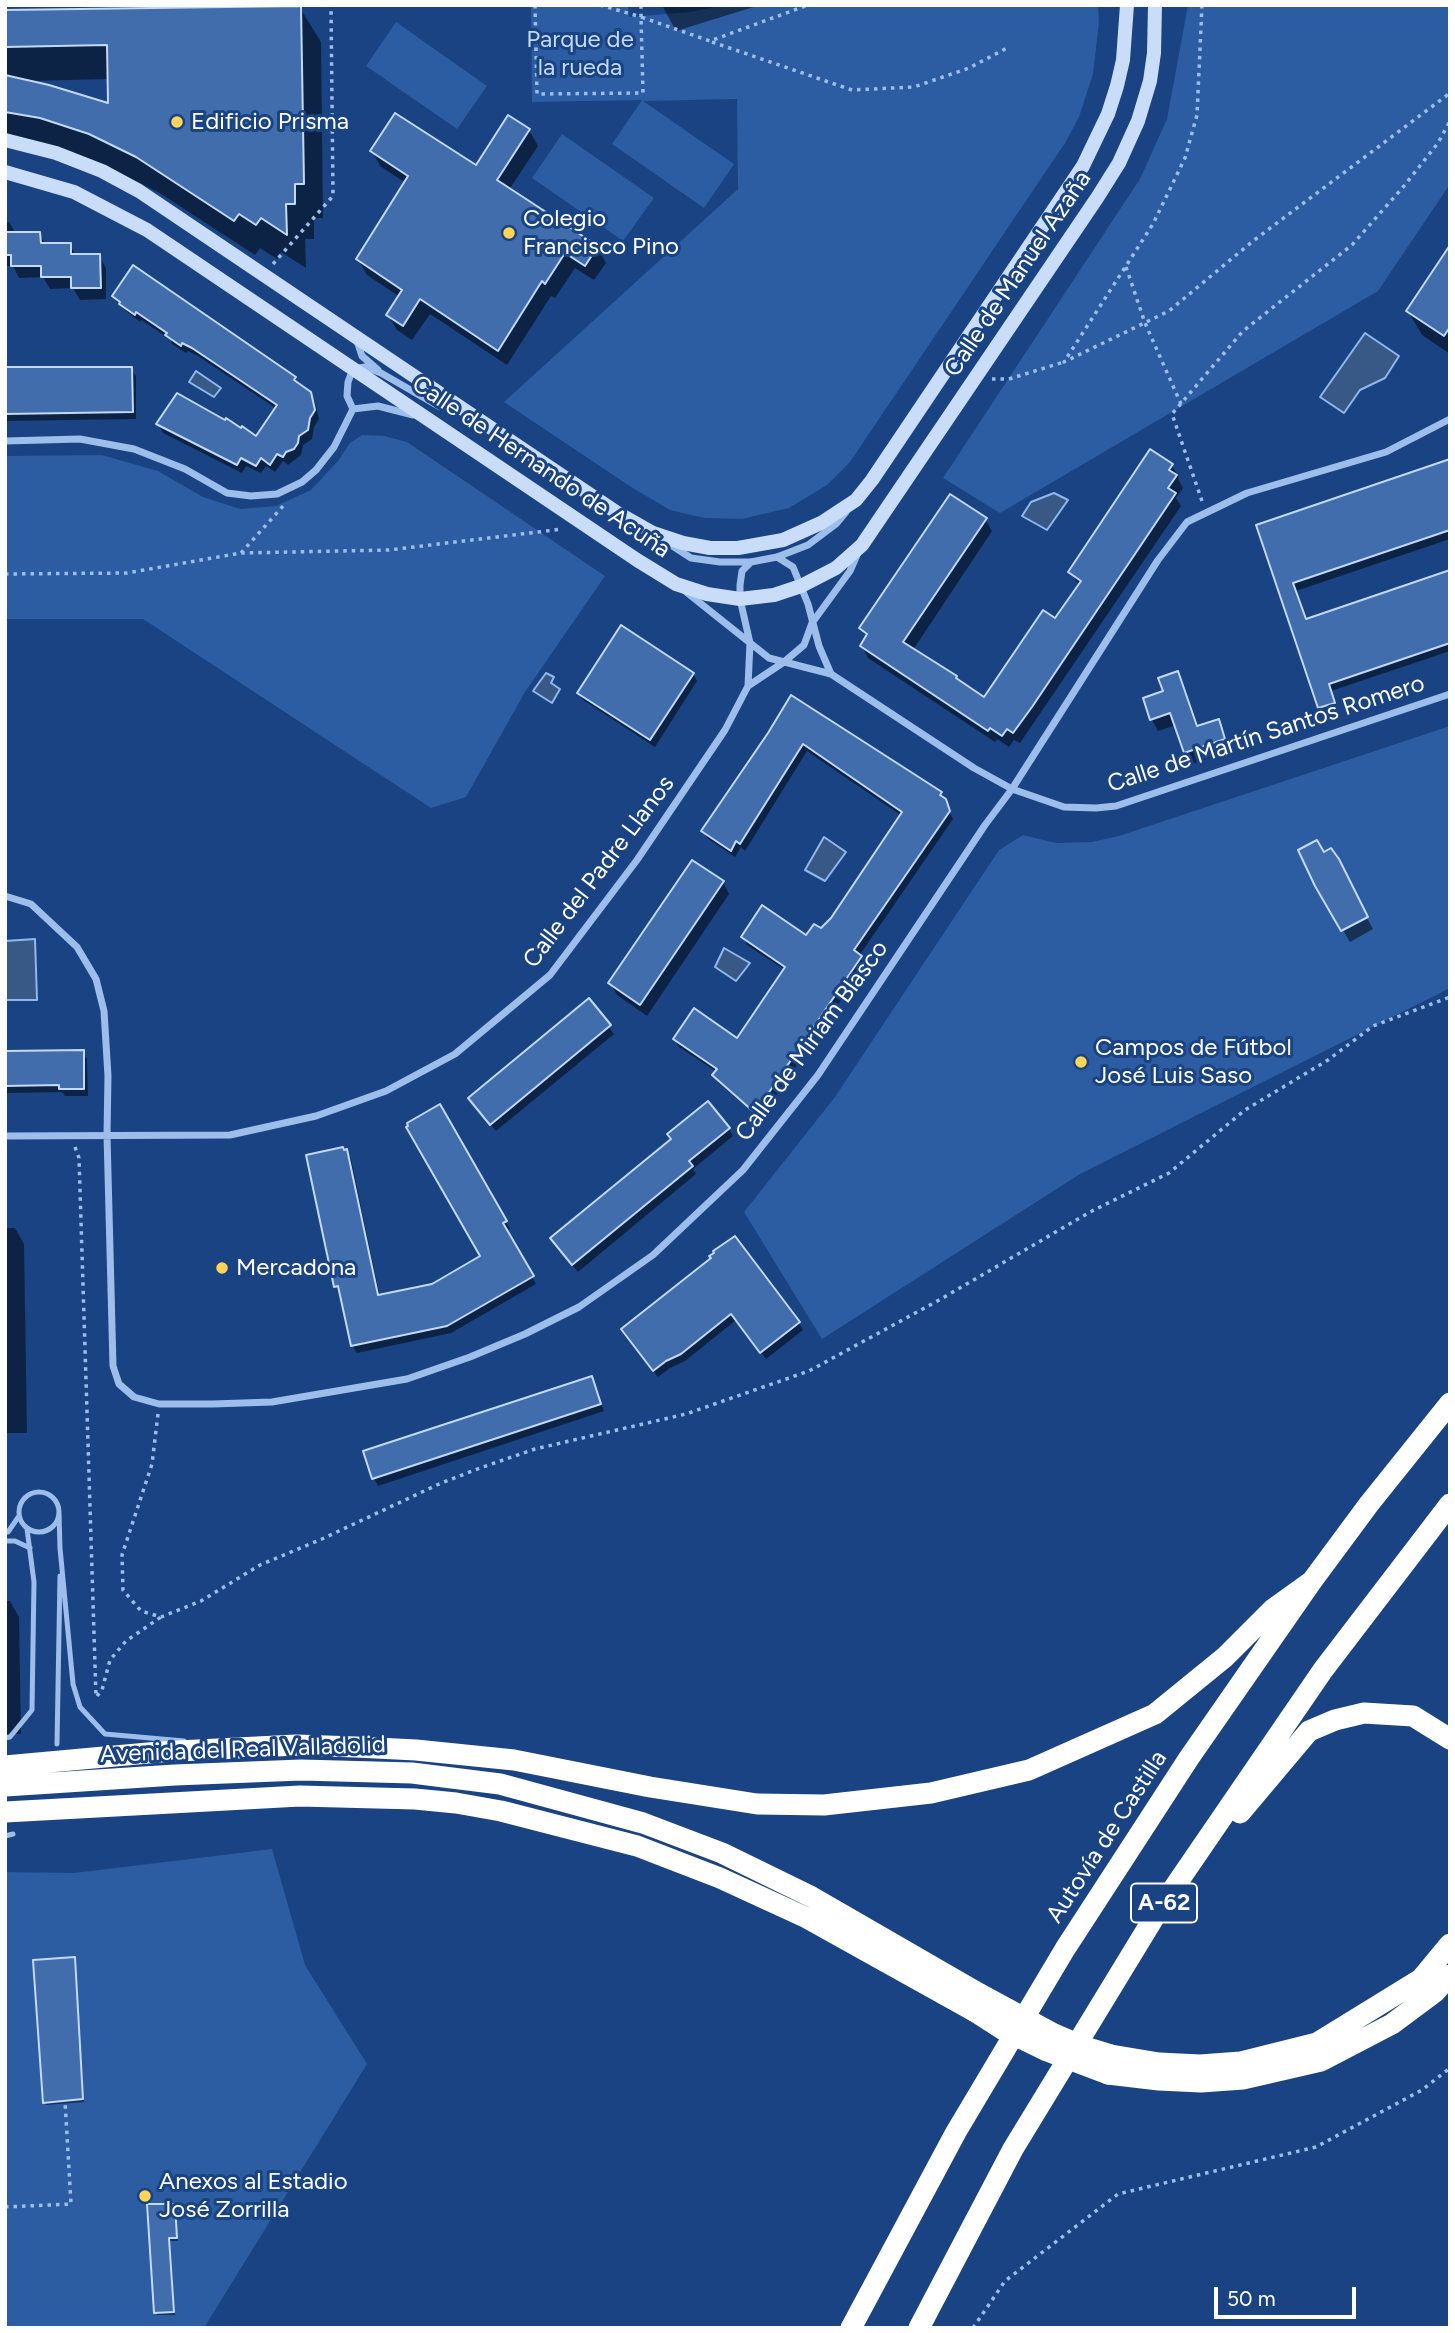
<!DOCTYPE html>
<meta charset="utf-8">
<style>
body{margin:0}
#map{position:relative;width:1455px;height:2333px;overflow:hidden;background:#194382;font-family:Figtree,sans-serif}
canvas{display:block}
.frame{position:absolute;inset:0;border:7px solid #fff;pointer-events:none}
.scale{position:absolute;left:1214px;top:2287px;width:142px;height:32px;box-sizing:border-box;border:4px solid #fff;border-top:0;padding-left:9px;font-size:21px;line-height:24px;white-space:nowrap;color:#fff;-webkit-text-stroke:5px #194382;paint-order:stroke}
</style>
<div id="map">
<canvas width="1455" height="2333"></canvas>
<div class="frame"></div>
<div class="scale">50 m</div>
</div>
<script>
const g = document.querySelector('canvas').getContext('2d');
g.lineJoin = 'round';
function fill(path, color) { g.fillStyle = color; g.fill(path, 'evenodd'); }
const poly = rows => new Path2D(rows.map(r => 'M' + r).join(''));
function trace(path, color, width, dash) { g.strokeStyle = color; g.lineWidth = width; g.lineCap = dash ? 'butt' : 'round'; g.setLineDash(dash || []); g.stroke(path); }
function label(font, color, halo, rows, align = 'center') {
  g.font = font + ' Figtree,sans-serif'; g.lineWidth = 6; g.setLineDash([]); g.textBaseline = 'middle'; g.strokeStyle = halo; g.fillStyle = color; for (const [text, x, y, turn = 0] of rows) {
    g.save(); g.translate(x, y); g.rotate((+turn || 0) * Math.PI / 180); g.textAlign = isNaN(turn) ? turn : align; if (halo) g.strokeText(text, 0, 0); g.fillText(text, 0, 0); g.restore();
  }
}
fill(poly([
 [531,5,628,5,629,17,691,12,724,5,1098,5,1099,22,1093,74,1079,117,1065,143,850,462,827,485,789,508,742,519,704,518,670,510,631,487,504,402,738,189,737,99,643,101,734,164,704,208,612,144,642,100,532,102],
 [1188,5,1450,5,1450,184,1378,291,1000,513,943,478,1140,179,1167,119],
 [396,22,487,86,457,129,366,66],
 [562,134,654,198,623,241,532,178],
 [362,435,384,436,407,442,605,576,525,692,466,797,431,808,143,619,5,619,5,456,102,455,158,471,203,497,240,509,276,506,311,490,338,461,350,443],
 [1450,726,1450,988,1080,1174,822,1339,744,1212,835,1097,999,850,1023,835,1056,843,1092,842,1119,836],
 [272,1849,305,1965,367,2064,204,2328,5,2328,5,1872,74,1873]
]), '#2c5ca1');
const water = poly([
 [1365,333,1399,356,1385,378,1360,390,1344,413,1320,397,1365,333],
 [196,371,221,388,214,397,189,382,196,371],
 [1054,493,1068,500,1047,530,1022,516,1031,502,1054,493],
 [546,673,554,677,551,683,560,689,552,703,533,691,546,673],
 [824,837,846,852,825,881,805,870,824,837],
 [35,939,37,1000,6,1000,5,941,35,939],
 [724,948,750,963,736,981,715,967,724,948]
]);
fill(water, '#385886');
trace(water, '#8fb8ee', 2);
fill(poly([
 [662,5,760,5,676,31],
 [300,8,321,42,323,218,314,218,314,239,305,239,306,268,281,252,277,259,260,248,255,255,158,192,110,168,5,145,5,12],
 [109,79,109,106,31,81],
 [529,130,538,146,509,190,597,247,606,263,594,280,575,268,555,298,551,296,507,365,430,314,412,340,397,330,388,315,400,297,367,275,358,259,406,183,381,167,372,151,476,168],
 [5,222,9,222,16,234,39,233,46,245,70,245,76,256,99,256,106,268,106,299,80,300,73,288,50,289,43,277,19,278,13,266,5,266],
 [1450,248,1450,354,1422,335,1408,311],
 [114,296,295,378,300,386,310,393,315,402,319,419,314,427,312,439,303,445,301,455,288,465,283,461,275,472,266,466,261,473,246,466,242,473,163,433,158,424,257,438,277,409,198,356,188,351,186,353,172,344,170,339,141,320,140,322,119,305],
 [5,369,131,369,136,376,136,419,5,421],
 [1151,452,1172,466,1179,477,1178,479,1183,488,1176,498,1181,506,1020,743,1014,740,1009,747,997,739,995,742,868,658,862,646,867,638,861,629,985,519,992,531,913,650,956,677,959,682,984,699,1056,621,1080,586,1070,572],
 [1450,461,1450,539,1296,591,1306,621,1450,572,1450,651,1331,691,1338,710,1324,715,1258,526],
 [693,674,697,681,655,747,583,700,579,693],
 [1178,674,1184,685,1199,728,1218,721,1231,751,1192,764,1185,753,1176,725,1158,731,1152,720,1145,699,1165,692],
 [792,698,940,793,953,819,859,956,865,965,760,1119,719,1083,714,1075,717,1072,679,1047,675,1039,738,1040,785,970,747,945,743,937,806,937,821,931,833,919,902,816,807,751,745,851,741,847,735,857,707,838,703,831],
 [1330,850,1369,917,1367,918,1373,929,1350,942,1316,885,1323,854],
 [723,882,729,894,647,1016,617,995,610,983],
 [588,1000,614,1034,496,1131,474,1105],
 [83,1052,87,1059,88,1096,65,1096,62,1092,5,1093,5,1053],
 [439,1107,510,1229,506,1231,536,1284,451,1333,357,1353,352,1345,340,1294,336,1286,344,1152,347,1151,351,1159,380,1297,433,1285,482,1257],
 [729,1129,733,1136,693,1169,696,1174,578,1272,556,1246,552,1239],
 [5,1228,15,1228,24,1244,27,1433,5,1433],
 [713,1259,799,1323,803,1330,766,1359,736,1320,685,1361,670,1368,658,1377,628,1337],
 [591,1378,604,1411,378,1486,374,1478],
 [5,1601,10,1601,19,1617,21,1734,5,1734],
 [74,1959,84,2102,46,2105,44,2102],
 [174,2206,178,2241,170,2241,175,2315,157,2315,155,2312]
]), '#0007');
const building = poly([
 [301,6,304,184,295,184,295,204,286,204,287,235,261,218,256,225,239,214,234,221,136,157,89,134,40,118,5,112,5,75,49,85,108,103,107,45,5,47,5,10,301,6],
 [395,113,476,165,508,115,530,129,497,180,598,246,585,266,565,253,545,284,542,281,498,351,420,299,403,326,386,315,402,290,356,259,408,176,370,151,395,113],
 [5,232,40,232,41,243,71,243,71,254,100,254,101,288,71,288,71,277,41,277,41,266,11,266,11,255,5,255,5,232],
 [1450,245,1450,327,1444,336,1406,311,1450,245],
 [133,265,296,377,294,380,311,392,315,410,310,418,308,430,299,436,298,443,294,449,286,452,283,457,277,454,270,465,261,458,256,466,241,458,237,465,156,424,177,393,225,420,226,418,241,428,242,426,256,436,277,405,192,348,182,343,181,346,165,335,167,333,136,312,135,315,119,304,120,302,112,296,133,265],
 [5,367,132,367,133,412,5,414,5,367],
 [1150,449,1173,464,1169,470,1177,475,1168,488,1176,493,1032,707,1013,733,1007,729,1002,736,990,728,988,731,860,646,867,634,859,628,950,494,987,518,903,642,957,676,956,678,984,697,1043,610,1055,618,1081,581,1068,572,1150,449],
 [1450,459,1450,530,1293,583,1306,619,1450,570,1450,643,1329,684,1335,703,1318,708,1256,525,1450,459],
 [621,625,694,673,650,740,577,693,621,625],
 [1178,671,1197,726,1219,719,1225,739,1184,753,1170,713,1150,720,1143,698,1163,691,1158,678,1178,671],
 [791,695,942,792,940,795,946,799,950,811,854,950,862,956,755,1113,712,1075,717,1069,673,1039,694,1008,737,1038,785,967,741,937,762,905,806,935,814,924,821,928,831,918,902,812,803,744,740,844,736,841,731,851,701,831,768,733,791,695],
 [1317,840,1324,852,1331,848,1339,859,1368,917,1341,931,1315,886,1298,850,1317,840],
 [692,860,724,881,640,1005,608,983,692,860],
 [589,998,611,1025,490,1125,468,1098,589,998],
 [84,1050,84,1089,59,1089,59,1085,5,1086,5,1051,84,1050],
 [708,1101,730,1128,689,1161,693,1166,572,1265,550,1238,671,1139,667,1134,708,1101],
 [440,1104,507,1221,503,1223,534,1276,447,1326,351,1346,338,1286,334,1287,306,1155,343,1147,344,1150,347,1149,378,1295,432,1284,480,1256,406,1127,408,1126,407,1123,440,1104],
 [735,1236,800,1322,760,1353,731,1314,681,1354,666,1361,653,1371,621,1329,711,1258,709,1256,714,1253,713,1251,735,1236],
 [592,1376,601,1404,372,1479,363,1451,592,1376],
 [75,1957,83,2099,43,2103,33,1960,75,1957],
 [147,2204,175,2204,177,2238,169,2238,174,2312,154,2313,147,2204]
]);
fill(building, '#416dac');
trace(building, '#c2d9f8', 2);
trace(poly([
 [535,5,537,94,643,93,641,17,710,41,808,5],
 [600,5,641,17,641,5],
 [1202,5,1197,115,1185,158,1153,224,1064,362,1169,311,1253,241,1450,93],
 [712,42,852,90,914,87,969,68,1007,48],
 [273,264,333,196,331,5],
 [1126,267,1145,323,1181,404],
 [992,379,1009,379,1064,362],
 [1202,501,1172,414,1243,331,1352,245,1404,186,1438,143,1450,121],
 [241,553,284,505],
 [5,574,127,573,241,553,389,550,563,529],
 [75,1147,79,1158,96,1697],
 [158,1414,152,1464,122,1555,123,1590,141,1611,161,1617,201,1601,260,1565,322,1539,439,1484,480,1468,535,1449,686,1414,809,1371,941,1299,1090,1212,1169,1173,1245,1110,1328,1060,1373,1026,1450,997],
 [97,1696,102,1690,110,1660,126,1641,161,1617],
 [5,2207,71,2204,65,2101],
 [973,2328,1005,2281,1118,2194,1316,2147,1422,2090,1450,2068]
]), '#9dbeeb', 3.5, [3.5, 5]);
trace(poly([
 '19 1512a20 20 0 1 1 40 0a20 20 0 1 1-40 0Z',
 [59,1513,60,1549],
 [5,1532,8,1532,19,1516],
 [5,1541,15,1541,30,1548],
 [60,1548,73,1684,80,1707,105,1734,184,1741],
 [5,1738,10,1737,32,1710,34,1582,27,1529],
 [57,1744,60,1576],
 [5,1836,13,1834]
]), '#9dbeeb', 5);
trace(poly([
 [357,341,362,356,378,370],
 [353,409,347,396,348,382,353,369,365,367,381,373,440,407,456,409],
 [353,409,378,406,413,415],
 [5,441,80,439,134,449,185,469,227,493,251,496,277,494,302,482,316,470,334,447,353,409],
 [671,545,691,558,720,562,751,562,777,557,808,545,836,524,846,512],
 [777,557,793,567,808,604,819,646,831,674],
 [685,591,769,658,831,674,974,768,1012,789,1064,807,1096,808,1116,806,1450,694],
 [748,686,784,662,804,645,812,623,850,571,857,555],
 [5,896,31,904,77,947,96,979,104,1011,108,1076,107,1135,113,1366,119,1384,134,1397,159,1404,213,1404,272,1402,407,1379,470,1357,525,1334,579,1307,653,1255,743,1170,818,1075,985,825,1012,789,1158,560,1187,522,1247,493,1386,452,1450,419],
 [5,1136,230,1135,316,1116,386,1091,455,1054,550,975,637,860,725,730,748,686,750,643,740,599,740,585,742,571,751,562]
]), '#9dbeeb', 7);
trace(poly([
 [5,140,56,153,102,171,139,191,616,512,653,533,683,543,710,548,738,548,783,540,821,523,856,500,872,480,1083,166,1108,114,1117,86,1123,60,1127,5],
 [5,172,74,192,147,230,637,560,676,584,707,594,740,599,774,595,801,586,836,568,862,545,1097,198,1119,163,1138,121,1150,81,1154,53,1155,5]
]), '#c9dcf8', 14);
trace(poly([
 [5,1766,159,1752,296,1745,356,1747,416,1750,514,1760,650,1787,757,1804,824,1805,931,1793,1029,1770,1155,1714,1225,1657,1273,1609,1312,1581],
 [5,1786,175,1775,301,1770,412,1773,500,1784,643,1823,722,1853,812,1897,980,1994],
 [5,1812,300,1796,415,1799,456,1803,501,1811,637,1846,720,1878,807,1918,974,2011],
 [1240,1813,1309,1731,1335,1720,1364,1713,1413,1716,1450,1739],
 [1111,2055,1159,2063,1200,2065,1241,2062,1317,2043,1421,1979,1450,1944],
 [1108,2074,1159,2080,1201,2082,1243,2079,1321,2061,1392,2024,1435,1992,1450,1975],
 [851,2328,956,2132,1065,1949,1189,1758,1312,1581,1369,1504,1450,1403],
 [919,2328,1013,2149,1158,1911,1323,1670,1450,1504]
]), '#fff', 21);
trace(poly([
 [980,1994,1054,2034,1082,2046,1111,2055],
 [974,2011,1002,2029,1047,2051,1108,2074]
]), '#fff', 21);
for (const [x, y, r, color] of [
 [177,122,7,"#ffd457"],
 [509,233,7,"#ffd457"],
 [1081,1062,7,"#ffd457"],
 [222,1268,7,"#ffd457"],
 [145,2196,7,"#ffd457"]
]) { const dot = new Path2D(); dot.arc(x, y, r, 0, 2 * Math.PI); g.fillStyle = color; g.fill(dot); trace(dot, '#194382', 2.5); }
for (const [x, y, w] of [
 [1164,1903,66]
]) { const box = new Path2D(); box.roundRect(x - w / 2, y - 19.5, w, 39, 5); g.fillStyle = '#194382'; g.fill(box); trace(box, '#fff', 2); }
label('bold 23px', '#fff', null, [
 ["A-62",1164,1903]
]);
label('24px', '#c2d9f8', '#194382', [
 ["Parque de",580,40],
 ["la rueda",580,68]
]);
label('24px', '#fff', '#194382', [
 ["Edificio Prisma",191,122],
 ["Colegio",523,219],
 ["Francisco Pino",523,247],
 ["Campos de Fútbol",1095,1048],
 ["José Luis Saso",1095,1076],
 ["Mercadona",236,1268],
 ["Anexos al Estadio",159,2182],
 ["José Zorrilla",159,2210]
], 'left');
label('24px', '#fff', '#194382', [
 ["Calle de Manuel Azaña",1018,274,-56],
 ["Calle de Hernando de Acuña",541,467,34],
 ["Calle de Martín Santos Romero",1266,734,-18],
 ["Calle del Padre Llanos",599,872,-53],
 ["Calle de Miriam Blasco",812,1041,-54],
 ["Avenida del Real Valladolid",243,1750,-2],
 ["Autovía de Castilla",1107,1837,-57]
]);
</script>
